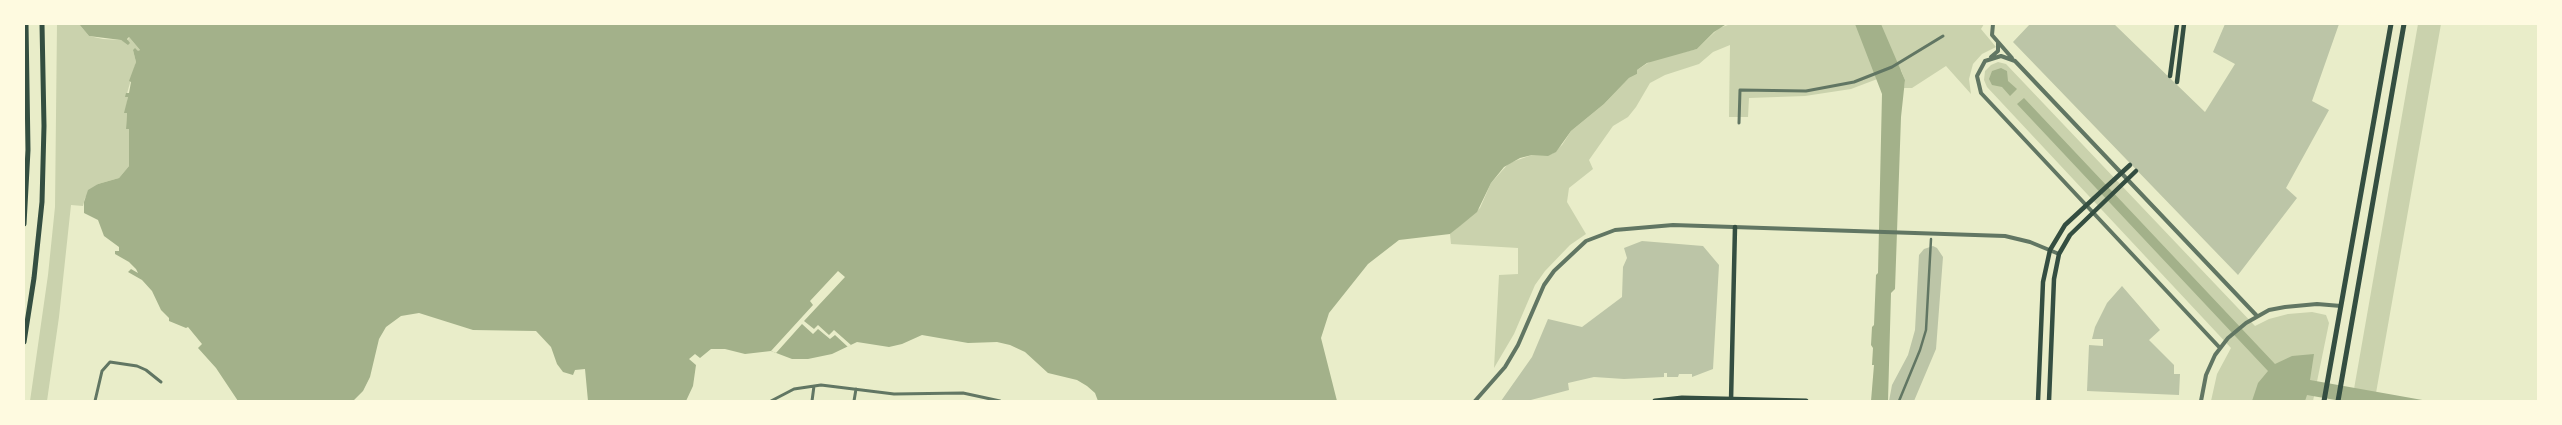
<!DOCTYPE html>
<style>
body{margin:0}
#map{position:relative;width:2562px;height:425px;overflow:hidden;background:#e9edc9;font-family:"Archivo Narrow",sans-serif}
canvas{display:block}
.frame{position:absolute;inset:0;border:25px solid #fefae0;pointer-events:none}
</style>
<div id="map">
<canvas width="2562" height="425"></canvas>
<div class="frame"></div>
</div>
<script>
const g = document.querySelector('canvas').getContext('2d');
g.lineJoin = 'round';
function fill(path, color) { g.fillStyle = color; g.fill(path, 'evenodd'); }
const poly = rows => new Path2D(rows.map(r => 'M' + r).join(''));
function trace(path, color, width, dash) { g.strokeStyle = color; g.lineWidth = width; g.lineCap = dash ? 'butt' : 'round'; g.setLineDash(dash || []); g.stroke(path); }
fill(poly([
 [57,24,79,24,89,36,103,39,121,40,127,43,129,37,140,50,138,52,133,50,136,62,126,97,128,97,125,113,127,113,126,129,129,129,129,166,119,178,98,184,85,198,83,206,71,205,59,317,47,401,30,401,48,275,55,207],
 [1731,24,1984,24,1981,29,1996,47,1982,54,1973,64,1969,79,1971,94,1946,66,1912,88,1904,88,1905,80,1901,70,1851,89,1805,96,1749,98,1748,117,1729,117,1730,45,1713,52,1699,64,1665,75,1650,83,1636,107,1628,117,1613,126,1589,160,1593,169,1569,188,1567,202,1586,234,1570,245,1545,271,1535,285,1514,334,1494,368,1499,275,1518,274,1518,248,1451,244,1450,234,1480,208,1491,183,1509,163,1532,155,1552,154,1562,145,1571,131,1604,104,1629,78,1637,74,1637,70,1654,59,1697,49,1719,28],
 [2418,24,2441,24,2376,393,2354,389],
 [1998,62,2006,64,2255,326,2269,319,2288,314,2312,312,2326,315,2329,323,2313,401,2211,401,2217,374,2231,348,1987,87,1984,80,1985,71,1991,65]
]), '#cad2ad');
fill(poly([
 [79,24,1809,24,1725,25,1714,32,1697,49,1647,63,1637,70,1637,74,1629,78,1604,104,1571,131,1556,152,1548,156,1532,155,1520,158,1504,167,1491,183,1477,212,1460,226,1450,234,1399,240,1368,264,1329,313,1321,338,1337,401,1098,401,1095,393,1087,386,1077,380,1048,373,1025,352,1010,345,997,342,968,343,922,335,902,344,889,347,857,342,832,354,808,359,792,359,771,351,745,354,725,349,711,349,700,358,695,354,689,359,696,365,693,386,686,401,588,401,585,369,575,370,573,375,563,372,557,364,551,347,536,331,473,330,419,313,401,316,386,327,379,339,370,377,363,391,353,401,238,401,216,368,198,348,202,344,188,327,186,328,169,321,169,318,161,310,152,291,142,280,128,272,131,269,138,273,136,269,129,262,115,254,115,251,119,251,119,247,104,236,98,220,84,213,84,202,88,190,98,184,119,178,129,166,129,129,126,129,127,113,124,113,128,97,125,97,126,93,129,93,131,82,129,81,136,62,133,50,135,48,138,51,140,50,129,37,127,39,130,43,128,45,121,40,89,36],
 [1855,24,1881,24,1905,80,1901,117,1895,289,1891,293,1888,401,1871,401,1874,365,1872,365,1873,348,1871,345,1872,327,1874,325,1876,275,1878,273,1882,94],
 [2001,68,2007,71,2008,81,2017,89,2010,96,2002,87,1992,85,1989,79,1992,71],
 [2024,98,2275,364,2292,356,2314,354,2310,380,2428,401,2341,401,2307,395,2305,401,2252,401,2258,383,2268,371,2017,104]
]), '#a3b18a');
fill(poly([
 [838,271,845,277,804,321,814,329,818,325,829,335,834,330,851,345,848,347,835,335,830,339,818,329,813,334,802,324,776,353,771,351,813,305,810,301]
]), '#e9edc9');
fill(poly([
 [2030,24,2114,24,2205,112,2235,64,2213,52,2225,24,2339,24,2312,101,2329,110,2286,188,2297,198,2238,275,2013,42],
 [1642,241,1703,246,1719,265,1713,369,1692,377,1692,374,1679,374,1678,377,1667,377,1667,373,1664,373,1664,377,1624,379,1594,377,1568,383,1569,390,1527,401,1501,401,1532,357,1548,319,1582,327,1622,297,1623,267,1627,258,1624,248],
 [1933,246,1937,248,1943,257,1936,349,1914,401,1889,401,1892,385,1908,355,1915,330,1919,255,1924,249],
 [2122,286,2160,330,2149,340,2174,365,2174,374,2180,374,2179,395,2087,391,2089,345,2103,346,2103,339,2092,339,2095,327,2107,303]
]), '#bcc5a7');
trace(poly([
 [1899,401,1920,350,1926,330,1931,239]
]), '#617663', 2.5);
trace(poly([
 [1739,123,1740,90,1806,91,1854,82,1892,67,1943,36],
 [95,401,102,371,110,362,137,366,146,370,161,382],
 [771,401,794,389,821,385,894,394,963,393,1000,401],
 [812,401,814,386],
 [854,401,856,389]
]), '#617663', 3);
trace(poly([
 [1993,24,1992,35,2012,58],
 [1991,57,1998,51,1998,43],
 [2220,348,1981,93,1977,76,1985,61,2001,56,2015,61,2257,316],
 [1475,401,1505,367,1518,345,1544,285,1554,271,1586,241,1615,230,1673,225,2005,236,2030,242,2059,254],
 [2201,401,2206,375,2215,355,2228,338,2246,323,2269,310,2285,307,2317,304,2341,306]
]), '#617663', 4);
trace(poly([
 [2170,76,2177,24],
 [2177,82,2184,24],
 [1731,401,1735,227],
 [2038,401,2043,282,2050,250,2065,225,2130,165],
 [2049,401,2054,279,2059,254,2070,235,2136,171]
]), '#344e41', 4.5);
trace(poly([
 [24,224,28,150,26,24],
 [24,342,34,278,42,202,44,126,42,24],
 [1655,401,1682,398,1806,401],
 [2324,401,2391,24],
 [2338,401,2404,24]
]), '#344e41', 5);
</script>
